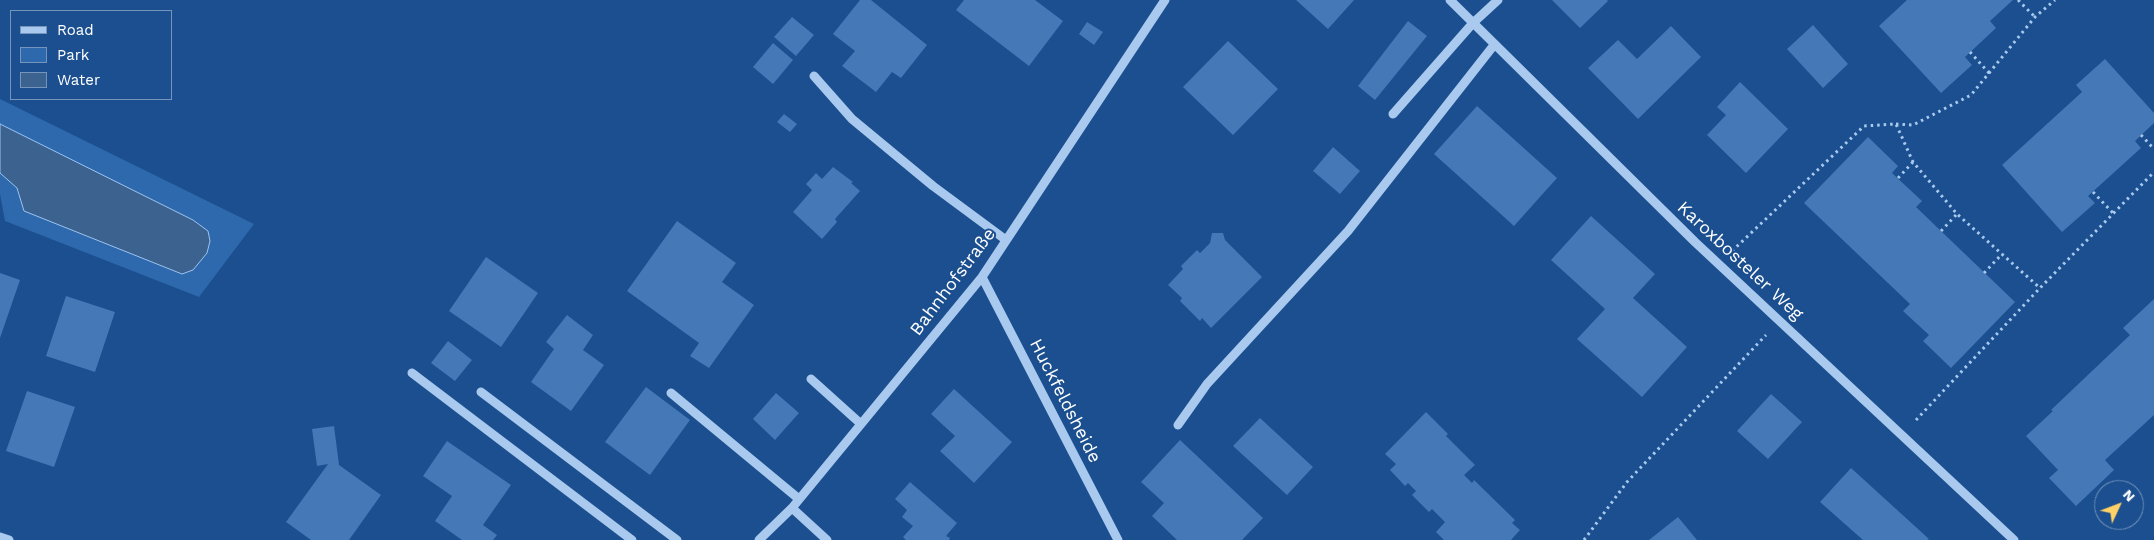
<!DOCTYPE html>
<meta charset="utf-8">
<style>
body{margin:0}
#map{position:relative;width:2154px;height:540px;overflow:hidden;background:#1b4f8f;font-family:"Work Sans",sans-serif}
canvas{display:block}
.legend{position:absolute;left:10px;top:10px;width:162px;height:90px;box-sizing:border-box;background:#1b4f8f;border:1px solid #7695bc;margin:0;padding:6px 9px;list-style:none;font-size:15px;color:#fff}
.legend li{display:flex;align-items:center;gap:10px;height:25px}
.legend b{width:25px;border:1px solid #7695bc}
.north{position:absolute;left:2094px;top:480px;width:50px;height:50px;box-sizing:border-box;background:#1b4f8f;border:1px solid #7695bc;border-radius:50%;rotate:47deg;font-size:14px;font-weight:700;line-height:20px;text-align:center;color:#fff}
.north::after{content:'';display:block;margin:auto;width:18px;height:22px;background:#ffd166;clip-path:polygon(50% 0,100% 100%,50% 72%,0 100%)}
</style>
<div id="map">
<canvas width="2154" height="540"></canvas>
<ul class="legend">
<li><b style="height:6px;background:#a9c9ee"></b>Road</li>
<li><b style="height:14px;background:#2e69ad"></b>Park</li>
<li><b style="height:14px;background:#3c6290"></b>Water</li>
</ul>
<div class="north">N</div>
</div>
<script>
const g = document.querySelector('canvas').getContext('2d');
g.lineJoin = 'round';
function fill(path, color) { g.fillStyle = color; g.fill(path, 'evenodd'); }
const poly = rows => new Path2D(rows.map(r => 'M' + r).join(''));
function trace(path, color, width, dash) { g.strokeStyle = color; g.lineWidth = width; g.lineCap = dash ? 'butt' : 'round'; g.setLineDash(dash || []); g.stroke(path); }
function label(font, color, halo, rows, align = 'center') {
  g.font = font + ' "Work Sans",sans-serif'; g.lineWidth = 4; g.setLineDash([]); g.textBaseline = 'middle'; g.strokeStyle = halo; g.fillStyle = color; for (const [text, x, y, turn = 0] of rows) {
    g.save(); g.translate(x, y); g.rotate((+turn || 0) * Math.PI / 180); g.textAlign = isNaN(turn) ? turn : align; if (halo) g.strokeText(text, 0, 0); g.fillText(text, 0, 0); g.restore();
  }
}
fill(poly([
 [0,99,254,224,199,297,5,221,0,194]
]), '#2e69ad');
const water = poly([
 [0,124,193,220,208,231,210,241,207,253,193,270,182,274,24,211,17,188,0,173,0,124]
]);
fill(water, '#3c6290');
trace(water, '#9cc4f0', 1);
fill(poly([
 [860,0,871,0,927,45,901,78,892,72,876,92,842,66,855,51,833,34],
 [964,0,1035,0,1063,21,1029,66,956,10],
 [1296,0,1354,0,1328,29],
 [1552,0,1607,0,1608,1,1580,28],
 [1907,0,2013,0,1990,21,1996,28,1965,57,1972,65,1941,93,1879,26],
 [792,17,814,35,796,56,774,37],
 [1408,21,1427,36,1375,100,1358,86],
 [1087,22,1103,32,1094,45,1079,34],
 [1813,25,1848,64,1823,88,1787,49],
 [1671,26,1701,57,1638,119,1588,68,1618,40,1637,59],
 [1228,41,1278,89,1233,135,1183,87],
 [773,43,793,60,773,84,753,67],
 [2105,59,2154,113,2154,123,2135,141,2141,148,2088,196,2095,203,2062,232,2002,165,2082,92,2076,85],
 [1740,82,1788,129,1746,173,1707,135,1726,115,1717,107],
 [1477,106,1557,178,1514,226,1434,154],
 [784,114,797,124,790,132,777,122],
 [1868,137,1898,166,1892,173,1922,201,1916,207,2015,302,1951,368,1923,341,1929,335,1903,311,1910,304,1804,203],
 [1333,147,1360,171,1340,194,1313,171],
 [833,167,853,182,851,183,860,191,835,219,837,222,822,239,793,212,812,190,806,184,816,173,822,179],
 [1591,216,1655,274,1633,298,1687,347,1642,397,1577,339,1605,309,1551,260],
 [677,221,736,263,722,282,754,305,709,368,690,356,699,343,627,291],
 [1212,233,1223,233,1225,240,1262,277,1211,328,1202,318,1200,321,1180,301,1182,298,1168,285,1183,269,1181,266,1197,250,1200,253,1210,243],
 [486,257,538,293,501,347,449,311],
 [0,273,20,280,0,338],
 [66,296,115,312,95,372,46,356],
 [2154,299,2154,415,2105,460,2114,470,2076,506,2049,478,2058,470,2026,436,2053,411,2051,410,2130,335,2123,328],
 [567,315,593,335,583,350,604,365,571,411,531,382,554,349,546,342],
 [448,341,472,360,455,381,431,363],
 [646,387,690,420,650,475,605,442],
 [954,389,1012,442,974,483,940,451,955,436,931,414],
 [27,391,75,407,54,467,6,451],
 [776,393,799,413,775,440,753,419],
 [1771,394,1802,422,1768,459,1737,431],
 [1426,412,1448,434,1446,436,1475,465,1464,475,1472,483,1474,480,1515,520,1512,523,1520,530,1511,540,1444,540,1436,532,1445,522,1432,509,1429,512,1412,495,1416,491,1408,483,1405,486,1390,470,1396,464,1385,454],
 [1260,418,1313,467,1287,495,1233,446],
 [334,426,339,465,381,495,349,540,311,540,286,522,328,464,317,466,312,429],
 [1180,440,1263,518,1242,540,1177,540,1152,516,1164,503,1141,482],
 [447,441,511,485,483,525,497,535,493,540,462,540,435,521,452,496,423,476],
 [1851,468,1929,539,1927,540,1863,540,1820,502],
 [910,482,957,523,946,536,950,538,949,540,906,540,903,537,913,526,902,517,907,510,895,499],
 [1678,517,1697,540,1649,540]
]), '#4478b7');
trace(poly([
 [2018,0,2035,17],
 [1970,52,1989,73],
 [1896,124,1913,125,1971,95,2035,17,2055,0],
 [2141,135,2154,149],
 [1898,178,1913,162],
 [2093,192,2113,213],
 [1941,231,1957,214],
 [1732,251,1864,126,1896,124,1913,162,1957,214,2040,288,2154,172],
 [1984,273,2002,254],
 [1916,420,2040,288],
 [1584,540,1627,482,1766,335]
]), '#a9c9ee', 3, [2.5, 4]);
trace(poly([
 [1450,0,1695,242,2014,540],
 [814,76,852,119,933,186,1006,240],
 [1393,114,1473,23,1498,0],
 [982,277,1118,540],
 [412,373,632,540],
 [811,379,861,424],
 [481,392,677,540],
 [671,393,799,499],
 [1178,425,1207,384,1348,231,1494,45],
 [792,508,827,540],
 [0,537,9,540],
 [759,540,792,508,982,277,1165,0]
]), '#a9c9ee', 9);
label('18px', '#fff', '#1b4f8f', [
 ["Karoxbosteler Weg",1740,261,43],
 ["Bahnhofstraße",953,282,-53],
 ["Huckfeldsheide",1065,401,63]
]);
</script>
